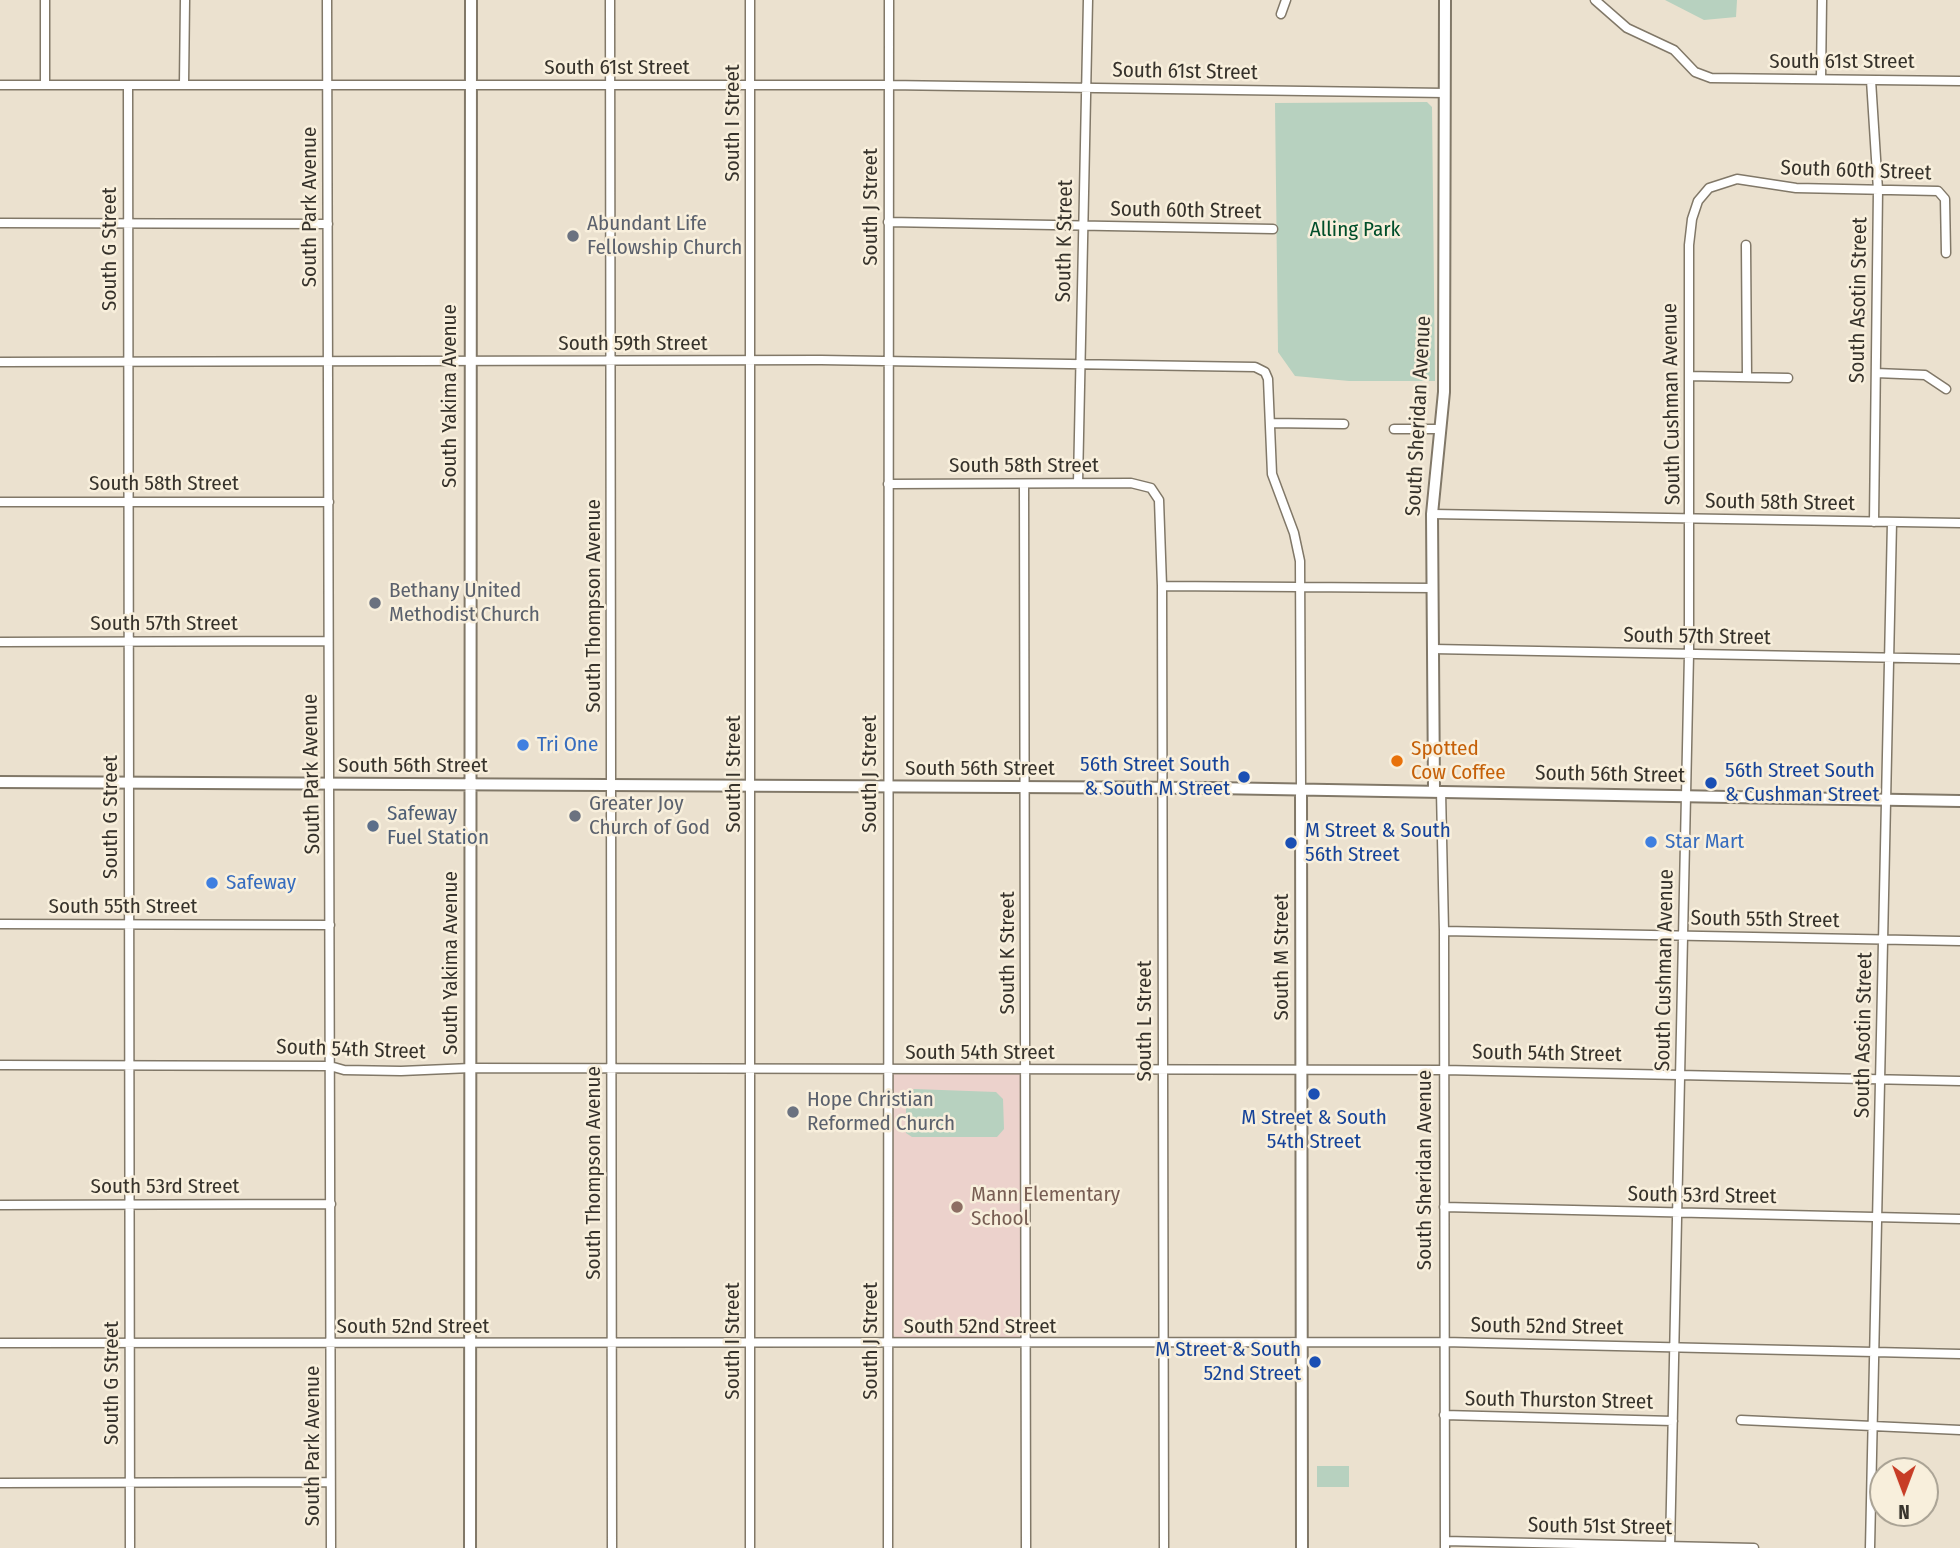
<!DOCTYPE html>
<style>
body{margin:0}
#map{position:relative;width:1960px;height:1548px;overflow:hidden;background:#ebe1cf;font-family:"Fira Sans Condensed",sans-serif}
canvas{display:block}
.north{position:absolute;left:1869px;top:1457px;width:70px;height:70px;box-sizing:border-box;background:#f8efdc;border:2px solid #aaa395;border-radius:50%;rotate:180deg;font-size:19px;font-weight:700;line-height:28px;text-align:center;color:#36322b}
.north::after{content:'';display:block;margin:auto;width:24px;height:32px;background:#c73c26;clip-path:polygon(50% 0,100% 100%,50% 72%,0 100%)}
</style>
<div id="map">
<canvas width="1960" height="1548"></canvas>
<div class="north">N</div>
</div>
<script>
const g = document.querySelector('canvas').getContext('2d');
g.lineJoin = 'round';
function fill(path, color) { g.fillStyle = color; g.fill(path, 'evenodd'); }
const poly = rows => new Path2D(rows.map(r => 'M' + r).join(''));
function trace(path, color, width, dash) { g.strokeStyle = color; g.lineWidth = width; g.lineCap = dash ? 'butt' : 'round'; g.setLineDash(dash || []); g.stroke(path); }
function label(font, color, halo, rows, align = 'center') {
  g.font = font + ' "Fira Sans Condensed",sans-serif'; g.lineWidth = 5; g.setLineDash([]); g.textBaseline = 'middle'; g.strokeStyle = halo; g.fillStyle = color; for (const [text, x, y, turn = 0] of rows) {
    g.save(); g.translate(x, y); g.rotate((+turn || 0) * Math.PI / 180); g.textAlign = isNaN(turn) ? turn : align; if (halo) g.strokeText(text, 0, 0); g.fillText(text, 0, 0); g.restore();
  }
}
fill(poly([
 [1025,1070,1026,1344,889,1345,889,1071]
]), '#ecd2cc');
fill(poly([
 [1665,0,1737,0,1736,17,1704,20],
 [1427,102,1432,107,1435,381,1349,381,1295,376,1278,352,1275,103],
 [914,1089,996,1092,1003,1099,1004,1129,997,1137,912,1137,906,1133,906,1096],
 [1317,1466,1349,1466,1349,1487,1317,1487]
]), '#b7d1bf');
const street = poly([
 [327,0,331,1548],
 [610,0,612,1548],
 [1595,0,1627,28,1674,50,1695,72,1711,78,1960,81],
 [1281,14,1286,0],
 [1821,79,1822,0],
 [1871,80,1878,190,1874,522],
 [45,84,45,0],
 [184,84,185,0],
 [0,85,888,85,1445,93],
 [128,85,130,1548],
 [888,222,1273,229],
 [0,223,328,224],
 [1746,245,1747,377],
 [0,362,821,360,1255,367,1265,372,1268,379,1272,474,1294,533,1300,561,1301,789],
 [1876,373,1925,375,1946,389],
 [1689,376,1788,378],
 [1270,423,1344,424],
 [1394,429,1441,429],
 [1078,483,1088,0],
 [888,484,1131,483,1151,488,1159,500,1162,586,1164,1548],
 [1024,484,1026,1548],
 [0,502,329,502],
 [1432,514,1960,523],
 [1162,586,1433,588],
 [0,642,328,641],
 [1433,649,1960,659],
 [1441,791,1444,931,1445,1548],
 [0,924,330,925],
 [1444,931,1960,941],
 [0,1065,330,1066,344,1070,401,1071,471,1068,1444,1070,1960,1081],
 [0,1205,331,1204],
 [1444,1207,1960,1219],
 [0,1343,1444,1342,1960,1354],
 [1444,1415,1673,1421],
 [1741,1420,1960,1430],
 [0,1483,330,1482],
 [1445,1541,1754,1548],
 [750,1548,750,0],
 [888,1548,889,0],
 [1670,1548,1689,654,1689,245,1692,219,1698,201,1709,188,1737,179,1796,188,1938,191,1945,199,1946,253],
 [1870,1548,1892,522]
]);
const secondary = poly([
 [0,782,1213,788,1960,801],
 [1301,789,1302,1548],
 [1434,791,1432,514,1444,392,1445,0],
 [470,1548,471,0]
]);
trace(street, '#817868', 11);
trace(secondary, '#817868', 14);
trace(street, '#fff', 8);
trace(secondary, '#fff', 10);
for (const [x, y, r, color] of [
 [573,236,7,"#6b7280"],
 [375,603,7,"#6b7280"],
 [523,745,7,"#3f7fe0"],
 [1397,761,7,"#e8710a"],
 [1244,777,7,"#1a4fb4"],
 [1711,783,7,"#1a4fb4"],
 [575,816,7,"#6b7280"],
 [373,826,7,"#5c6f8a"],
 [1651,842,7,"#3f7fe0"],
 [1291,843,7,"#1a4fb4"],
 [212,883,7,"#3f7fe0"],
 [1314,1094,7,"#1a4fb4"],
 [793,1112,7,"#6b7280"],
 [957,1207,7,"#8d6e63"],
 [1315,1362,7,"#1a4fb4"]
]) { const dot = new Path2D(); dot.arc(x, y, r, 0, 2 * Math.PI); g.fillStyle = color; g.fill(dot); trace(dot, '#f8efdc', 2.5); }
label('21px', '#36322b', '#f8efdc', [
 ["South 61st Street",1842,62],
 ["South 61st Street",617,68],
 ["South 61st Street",1185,72,1],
 ["South I Street",733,123,-90],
 ["South 60th Street",1856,171,2],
 ["South Park Avenue",310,207,-90],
 ["South J Street",871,207,-90],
 ["South 60th Street",1186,211,1],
 ["South K Street",1065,241,-89],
 ["South G Street",110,249,-90],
 ["South Asotin Street",1859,300,-89],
 ["South 59th Street",633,344],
 ["South Yakima Avenue",450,396,-90],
 ["South Cushman Avenue",1672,404,-91],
 ["South Sheridan Avenue",1419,416,-87],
 ["South 58th Street",1024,466],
 ["South 58th Street",164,484],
 ["South 58th Street",1780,503,1],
 ["South Thompson Avenue",594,606,-90],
 ["South 57th Street",164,624],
 ["South 57th Street",1697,637,1],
 ["South 56th Street",413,766],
 ["South 56th Street",980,769],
 ["South Park Avenue",312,774,-91],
 ["South I Street",734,774,-90],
 ["South J Street",870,774,-90],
 ["South 56th Street",1610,775,1],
 ["South G Street",111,817,-90],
 ["South 55th Street",123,907],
 ["South 55th Street",1765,920,1],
 ["South K Street",1008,953,-90],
 ["South M Street",1282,957,-90],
 ["South Yakima Avenue",451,963,-90],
 ["South Cushman Avenue",1665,970,-89],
 ["South L Street",1145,1021,-90],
 ["South Asotin Street",1864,1035,-89],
 ["South 54th Street",351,1050,2],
 ["South 54th Street",980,1053],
 ["South 54th Street",1547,1054,1],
 ["South Sheridan Avenue",1425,1170,-90],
 ["South Thompson Avenue",594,1173,-90],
 ["South 53rd Street",165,1187],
 ["South 53rd Street",1702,1196,1],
 ["South 52nd Street",413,1327],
 ["South 52nd Street",980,1327],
 ["South 52nd Street",1547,1327,1],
 ["South I Street",733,1341,-90],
 ["South J Street",871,1341,-90],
 ["South G Street",112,1383,-90],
 ["South Thurston Street",1559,1401,1],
 ["South Park Avenue",313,1446,-90],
 ["South 51st Street",1600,1527,1]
]);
label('21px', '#5b616d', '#f8efdc', [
 ["Abundant Life",587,224],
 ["Fellowship Church",587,248],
 ["Bethany United",389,591],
 ["Methodist Church",389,615],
 ["Greater Joy",589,804],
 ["Church of God",589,828],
 ["Hope Christian",807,1100],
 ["Reformed Church",807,1124]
], 'left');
label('21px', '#014e2a', '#f8efdc', [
 ["Alling Park",1355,230]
]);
label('21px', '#366cbe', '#f8efdc', [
 ["Tri One",537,745],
 ["Star Mart",1665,842],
 ["Safeway",226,883]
], 'left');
label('21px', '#c56008', '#f8efdc', [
 ["Spotted",1411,749],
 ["Cow Coffee",1411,773]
], 'left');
label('21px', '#164399', '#f8efdc', [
 ["56th Street South",1230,765],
 ["& South M Street",1230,789],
 ["56th Street South",1725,771,"left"],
 ["& Cushman Street",1725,795,"left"],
 ["M Street & South",1305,831,"left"],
 ["56th Street",1305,855,"left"],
 ["M Street & South",1314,1118,"center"],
 ["54th Street",1314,1142,"center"],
 ["M Street & South",1301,1350],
 ["52nd Street",1301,1374]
], 'right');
label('21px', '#4e5e75', '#f8efdc', [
 ["Safeway",387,814],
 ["Fuel Station",387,838]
], 'left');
label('21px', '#785e54', '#f8efdc', [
 ["Mann Elementary",971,1195],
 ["School",971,1219]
], 'left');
</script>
